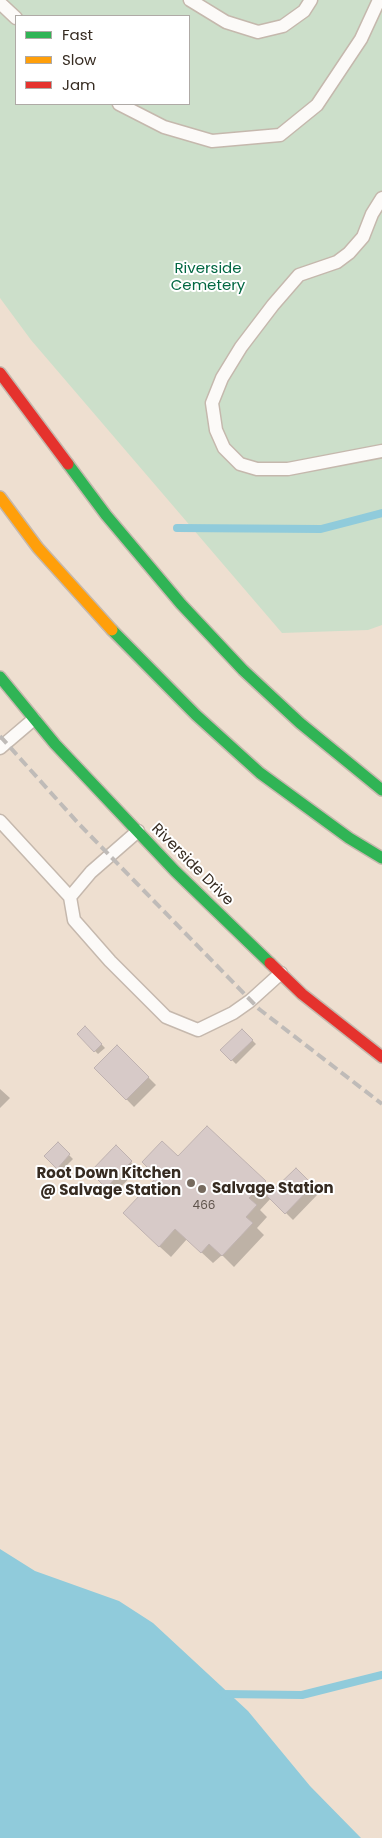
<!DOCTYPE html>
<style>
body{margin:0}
#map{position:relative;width:382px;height:1838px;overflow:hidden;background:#eedfd0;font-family:Poppins,sans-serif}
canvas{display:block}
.legend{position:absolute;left:15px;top:15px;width:175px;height:90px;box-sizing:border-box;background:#fff;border:1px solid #afaaa6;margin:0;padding:6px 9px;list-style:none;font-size:15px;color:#362b21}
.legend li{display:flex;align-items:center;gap:10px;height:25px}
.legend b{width:25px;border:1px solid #afaaa6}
</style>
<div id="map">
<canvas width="382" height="1838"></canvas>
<ul class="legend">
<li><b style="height:6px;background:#30b455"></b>Fast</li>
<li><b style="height:6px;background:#ff9f0a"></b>Slow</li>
<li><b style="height:6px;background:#e5322d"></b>Jam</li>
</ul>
</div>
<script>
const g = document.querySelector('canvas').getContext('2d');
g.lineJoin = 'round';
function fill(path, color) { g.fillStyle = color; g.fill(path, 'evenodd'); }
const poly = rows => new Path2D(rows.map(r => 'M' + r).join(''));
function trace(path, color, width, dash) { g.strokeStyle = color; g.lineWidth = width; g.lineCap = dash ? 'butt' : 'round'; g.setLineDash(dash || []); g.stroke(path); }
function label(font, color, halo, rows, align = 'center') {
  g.font = font + ' Poppins,sans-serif'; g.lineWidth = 4; g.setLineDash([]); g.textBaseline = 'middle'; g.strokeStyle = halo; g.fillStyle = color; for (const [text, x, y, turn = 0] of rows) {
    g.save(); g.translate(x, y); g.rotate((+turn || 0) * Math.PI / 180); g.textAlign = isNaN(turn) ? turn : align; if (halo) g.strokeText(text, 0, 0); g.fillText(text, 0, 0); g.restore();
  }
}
fill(poly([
 [0,0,382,0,382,625,368,630,282,633,31,340,0,298],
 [16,16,189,16,189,104,16,104]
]), '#ccdfca');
fill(poly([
 [0,1549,35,1571,119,1601,153,1623,248,1711,310,1786,361,1838,0,1838]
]), '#90cbdb');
fill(poly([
 [85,1027,105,1048,98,1054,78,1034],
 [242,1030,256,1044,236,1064,222,1050],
 [117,1046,156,1085,134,1107,96,1068],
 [0,1089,10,1098,0,1108],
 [58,1144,73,1159,61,1171,46,1156],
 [116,1147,138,1169,114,1194,91,1172],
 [179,1158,265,1182,274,1191,296,1170,319,1193,293,1220,271,1198,260,1210,267,1217,257,1228,264,1235,234,1267,222,1255,213,1263,187,1239,171,1257,136,1225]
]), '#0003');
trace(poly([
 [177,528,321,529,382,513],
 [222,1694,302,1695,382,1675]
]), '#90cbdb', 8);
const building = poly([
 [85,1026,102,1044,94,1052,77,1034,85,1026],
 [242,1029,253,1040,231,1061,220,1050,242,1029],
 [117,1045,149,1077,126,1100,94,1068,117,1045],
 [207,1126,266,1181,249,1198,257,1205,246,1217,253,1223,222,1256,209,1244,201,1253,175,1229,159,1247,123,1213,157,1177,142,1162,162,1141,178,1156,207,1126],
 [58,1142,70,1154,57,1169,44,1156,58,1142],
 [116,1145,132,1161,106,1188,90,1172,116,1145],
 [296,1168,313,1185,285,1214,267,1196,296,1168]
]);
fill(building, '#d7cac8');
trace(building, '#bfb2b0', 1);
const lane = poly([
 [190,0,226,22,258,32,283,26,304,11,311,0],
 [0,3,16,18],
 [119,104,164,127,212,141,280,135,317,105,361,39,379,0],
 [382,198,372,214,363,237,349,253,337,262,299,275,273,305,241,347,222,378,212,403,216,430,224,448,240,464,257,469,288,469,382,451],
 [0,748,34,719],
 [0,821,70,897,74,920,110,961,166,1017,198,1030,233,1013,250,1001,281,973],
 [70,897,91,872,138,831]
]);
const fast = poly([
 [68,464,106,515,181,604,243,670,300,723,382,790],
 [112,630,196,715,260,773,349,838,382,858],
 [0,677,55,744,175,871,270,963]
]);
const slow = poly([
 [0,497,38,548,112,630]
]);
const jam = poly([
 [0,373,68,464],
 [270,963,302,994,382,1057]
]);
trace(lane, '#c5b8ad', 15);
trace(fast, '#c5b8ad', 14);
trace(slow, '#c5b8ad', 14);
trace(jam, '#c5b8ad', 14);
trace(lane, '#fcfaf8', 12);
trace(fast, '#30b455', 11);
trace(slow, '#ff9f0a', 11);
trace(jam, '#e5322d', 11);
trace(poly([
 [0,736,78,823,259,1009,382,1104]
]), '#bfbbb8', 4, [10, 5]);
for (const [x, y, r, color] of [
 [191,1183,5,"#766a5e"],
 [202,1189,5,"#766a5e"]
]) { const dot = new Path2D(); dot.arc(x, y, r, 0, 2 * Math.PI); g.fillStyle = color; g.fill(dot); trace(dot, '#fff', 2); }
label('12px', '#5e534b', null, [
 ["466",204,1206]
]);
label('15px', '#026742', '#fff', [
 ["Riverside",208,269],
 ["Cemetery",208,286]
]);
label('15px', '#362b21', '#fff', [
 ["Riverside Drive",192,865,45]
]);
label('bold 15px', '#362b21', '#fff', [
 ["Root Down Kitchen",181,1174],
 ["@ Salvage Station",181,1191],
 ["Salvage Station",212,1189,"left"]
], 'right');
</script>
